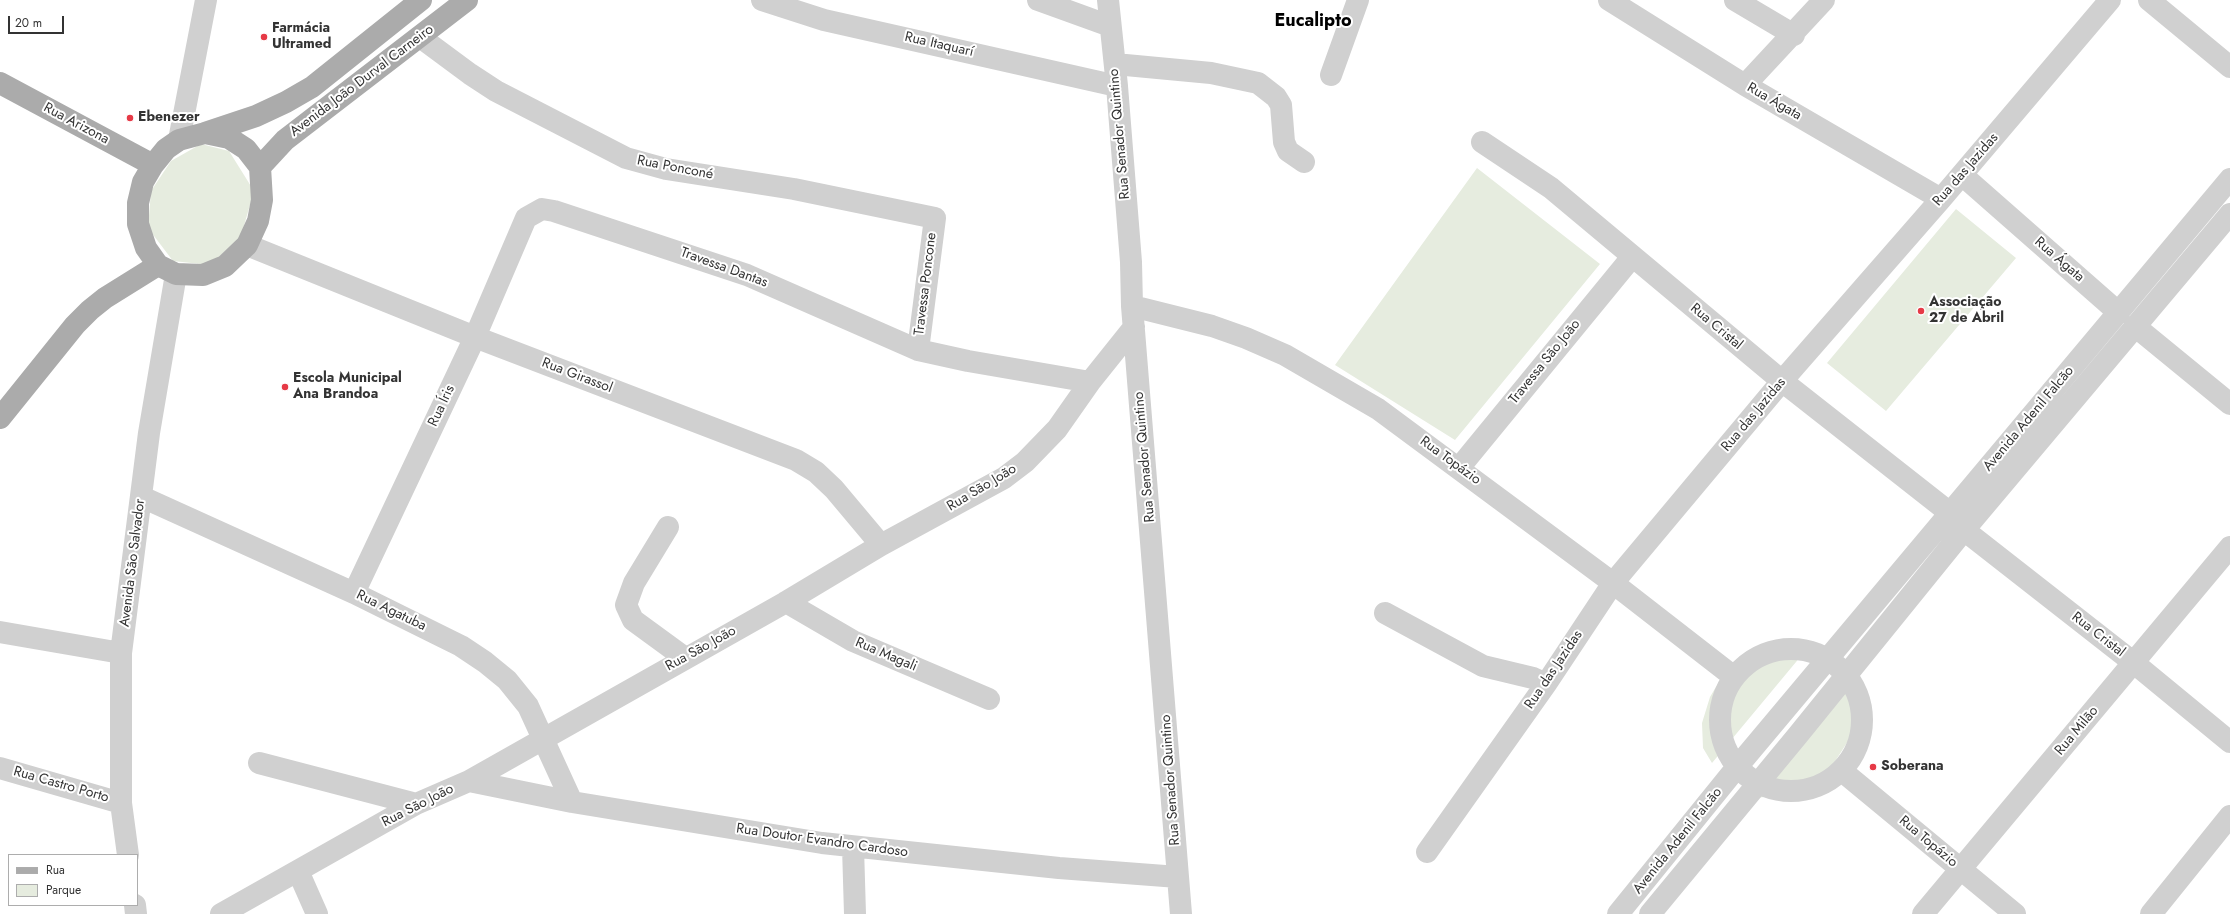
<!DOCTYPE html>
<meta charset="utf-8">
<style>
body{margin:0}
#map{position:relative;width:2230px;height:914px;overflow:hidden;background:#fff;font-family:Jost,sans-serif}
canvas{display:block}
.legend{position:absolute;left:8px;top:854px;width:130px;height:52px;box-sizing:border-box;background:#fff;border:1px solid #adadad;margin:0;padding:5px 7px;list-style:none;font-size:12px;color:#333}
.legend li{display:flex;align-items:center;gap:8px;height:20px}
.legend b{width:20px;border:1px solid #adadad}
.scale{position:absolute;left:8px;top:16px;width:56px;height:18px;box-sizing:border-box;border:2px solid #333;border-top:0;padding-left:5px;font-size:12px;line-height:14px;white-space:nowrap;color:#333;-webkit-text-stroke:3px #fff;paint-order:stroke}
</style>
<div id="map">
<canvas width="2230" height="914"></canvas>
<ul class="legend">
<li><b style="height:5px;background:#ababab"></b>Rua</li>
<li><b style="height:11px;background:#e6ecdf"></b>Parque</li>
</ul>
<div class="scale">20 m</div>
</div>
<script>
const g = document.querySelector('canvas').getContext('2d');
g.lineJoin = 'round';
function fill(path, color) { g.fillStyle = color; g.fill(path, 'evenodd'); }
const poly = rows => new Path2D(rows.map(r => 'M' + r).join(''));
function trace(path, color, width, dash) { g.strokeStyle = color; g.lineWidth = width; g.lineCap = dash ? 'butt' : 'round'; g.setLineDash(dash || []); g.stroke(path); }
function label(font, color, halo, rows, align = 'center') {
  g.font = font + ' Jost,sans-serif'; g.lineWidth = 4; g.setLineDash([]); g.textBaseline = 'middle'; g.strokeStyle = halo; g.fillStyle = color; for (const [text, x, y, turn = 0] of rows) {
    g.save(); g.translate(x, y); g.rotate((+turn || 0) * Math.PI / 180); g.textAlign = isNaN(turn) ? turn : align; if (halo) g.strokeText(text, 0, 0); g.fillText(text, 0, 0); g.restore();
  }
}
fill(poly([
 [201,144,229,151,254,191,241,236,210,265,173,261,148,228,151,191,171,161],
 [1477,168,1600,264,1455,440,1335,365],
 [1956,209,2016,258,1886,411,1827,363],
 [1776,656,1801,656,1712,763,1703,748,1702,723,1710,697,1723,675,1757,660],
 [1847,687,1853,714,1850,738,1832,766,1807,784,1784,795,1755,798]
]), '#e6ecdf');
trace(poly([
 [762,0,824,20,1117,86],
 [1038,0,1110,26],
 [1108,0,1117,86,1131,262,1132,306,1181,914],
 [1609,0,1745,85,1941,199],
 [1735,0,1794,35],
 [2149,0,2230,67],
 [420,37,470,74,496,91,626,158,666,169,794,189,935,218,918,350],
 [1115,64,1211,73,1258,83,1276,97,1281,105,1284,142,1288,151,1304,162],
 [1331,75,1358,0],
 [1745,85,1824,0],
 [179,140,206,0],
 [1482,142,1551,188,1782,381,1950,513],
 [1962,175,2119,313],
 [247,245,475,337,796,460,816,472,834,489,881,545],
 [1132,306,1212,326,1246,338,1285,355,1378,409,1613,583,1734,677],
 [2136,327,2230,404],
 [1459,468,1632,257],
 [142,497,354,593,461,646,485,662,507,680,528,706,572,802],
 [668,527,634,583,626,605,633,620,685,658],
 [1964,530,2134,663,2230,742],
 [354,593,475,337,526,218,542,209,554,211,747,275,918,350,968,361,1090,382],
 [786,602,853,641,989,699],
 [1385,613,1483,666,1533,678,1546,684],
 [0,632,121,653],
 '1720 720a71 71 0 1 1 142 0a71 71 0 1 1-142 0Z',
 [259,763,416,804],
 [0,768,121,803],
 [1842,771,2015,914],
 [469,781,572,802,822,843,1059,868,1178,877],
 [853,847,855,914],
 [1427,852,1546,684,1613,583,1782,381,1941,199,2110,0],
 [128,855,121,803,121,653,149,433,176,274],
 [298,871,317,914],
 [135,905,136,914],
 [221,914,416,804,469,781,786,602,881,545,1004,478,1025,462,1057,429,1090,382,1134,327],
 [1618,914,1737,767,2230,179],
 [1650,914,1798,735,1964,530,2230,214],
 [1923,914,2230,547],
 [2151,914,2230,816]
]), '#d0d0d0', 22);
trace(poly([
 [0,83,153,165],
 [205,133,229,138,246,149,260,167,262,200,258,221,247,245,225,266,203,275,176,274,158,265,146,248,138,224,138,203,143,182,153,165,166,149,179,140,205,133],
 [205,133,256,116,286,102,312,87,421,0],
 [260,167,285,140,467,0],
 [0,418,75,325,90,310,105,298,158,265]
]), '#ababab', 22);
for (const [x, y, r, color] of [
 [264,37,4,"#e63946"],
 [130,118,4,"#e63946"],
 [1921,311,4,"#e63946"],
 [285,387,4,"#e63946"],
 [1873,767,4,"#e63946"]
]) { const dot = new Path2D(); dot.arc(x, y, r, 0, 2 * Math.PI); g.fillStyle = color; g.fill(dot); trace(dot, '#fff', 1.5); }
label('bold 14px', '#333', '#fff', [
 ["Farmácia",272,29],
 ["Ultramed",272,45],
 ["Ebenezer",138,118],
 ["Associação",1929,303],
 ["27 de Abril",1929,319],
 ["Escola Municipal",293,379],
 ["Ana Brandoa",293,395],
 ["Soberana",1881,767]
], 'left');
label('14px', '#333', '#fff', [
 ["Rua Itaquarí",939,45,13],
 ["Avenida João Durval Carneiro",362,81,-37],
 ["Rua Ágata",1774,102,30],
 ["Rua Arizona",76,124,28],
 ["Rua Senador Quintino",1120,134,-95],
 ["Rua Ponconé",675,168,11],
 ["Rua das Jazidas",1966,170,-49],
 ["Rua Ágata",2059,260,41],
 ["Travessa Dantas",724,268,20],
 ["Travessa Poncone",926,284,-83],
 ["Rua Cristal",1716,327,40],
 ["Travessa São João",1545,362,-51],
 ["Rua Girassol",577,376,21],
 ["Rua Íris",442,406,-65],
 ["Rua das Jazidas",1754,415,-50],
 ["Avenida Adenil Falcão",2029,419,-50],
 ["Rua Senador Quintino",1145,457,-95],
 ["Rua Topázio",1450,461,36],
 ["Rua São João",982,488,-31],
 ["Avenida São Salvador",133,563,-83],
 ["Rua Agatuba",391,611,26],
 ["Rua Cristal",2098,635,38],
 ["Rua São João",701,649,-29],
 ["Rua Magali",886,655,23],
 ["Rua das Jazidas",1554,670,-56],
 ["Rua Milão",2077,731,-50],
 ["Rua Senador Quintino",1171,780,-94],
 ["Rua Castro Porto",61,785,16],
 ["Rua São João",418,806,-27],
 ["Rua Doutor Evandro Cardoso",822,841,8],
 ["Avenida Adenil Falcão",1678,841,-51],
 ["Rua Topázio",1928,842,40]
]);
label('bold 18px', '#000', '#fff', [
 ["Eucalipto",1313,22]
]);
</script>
